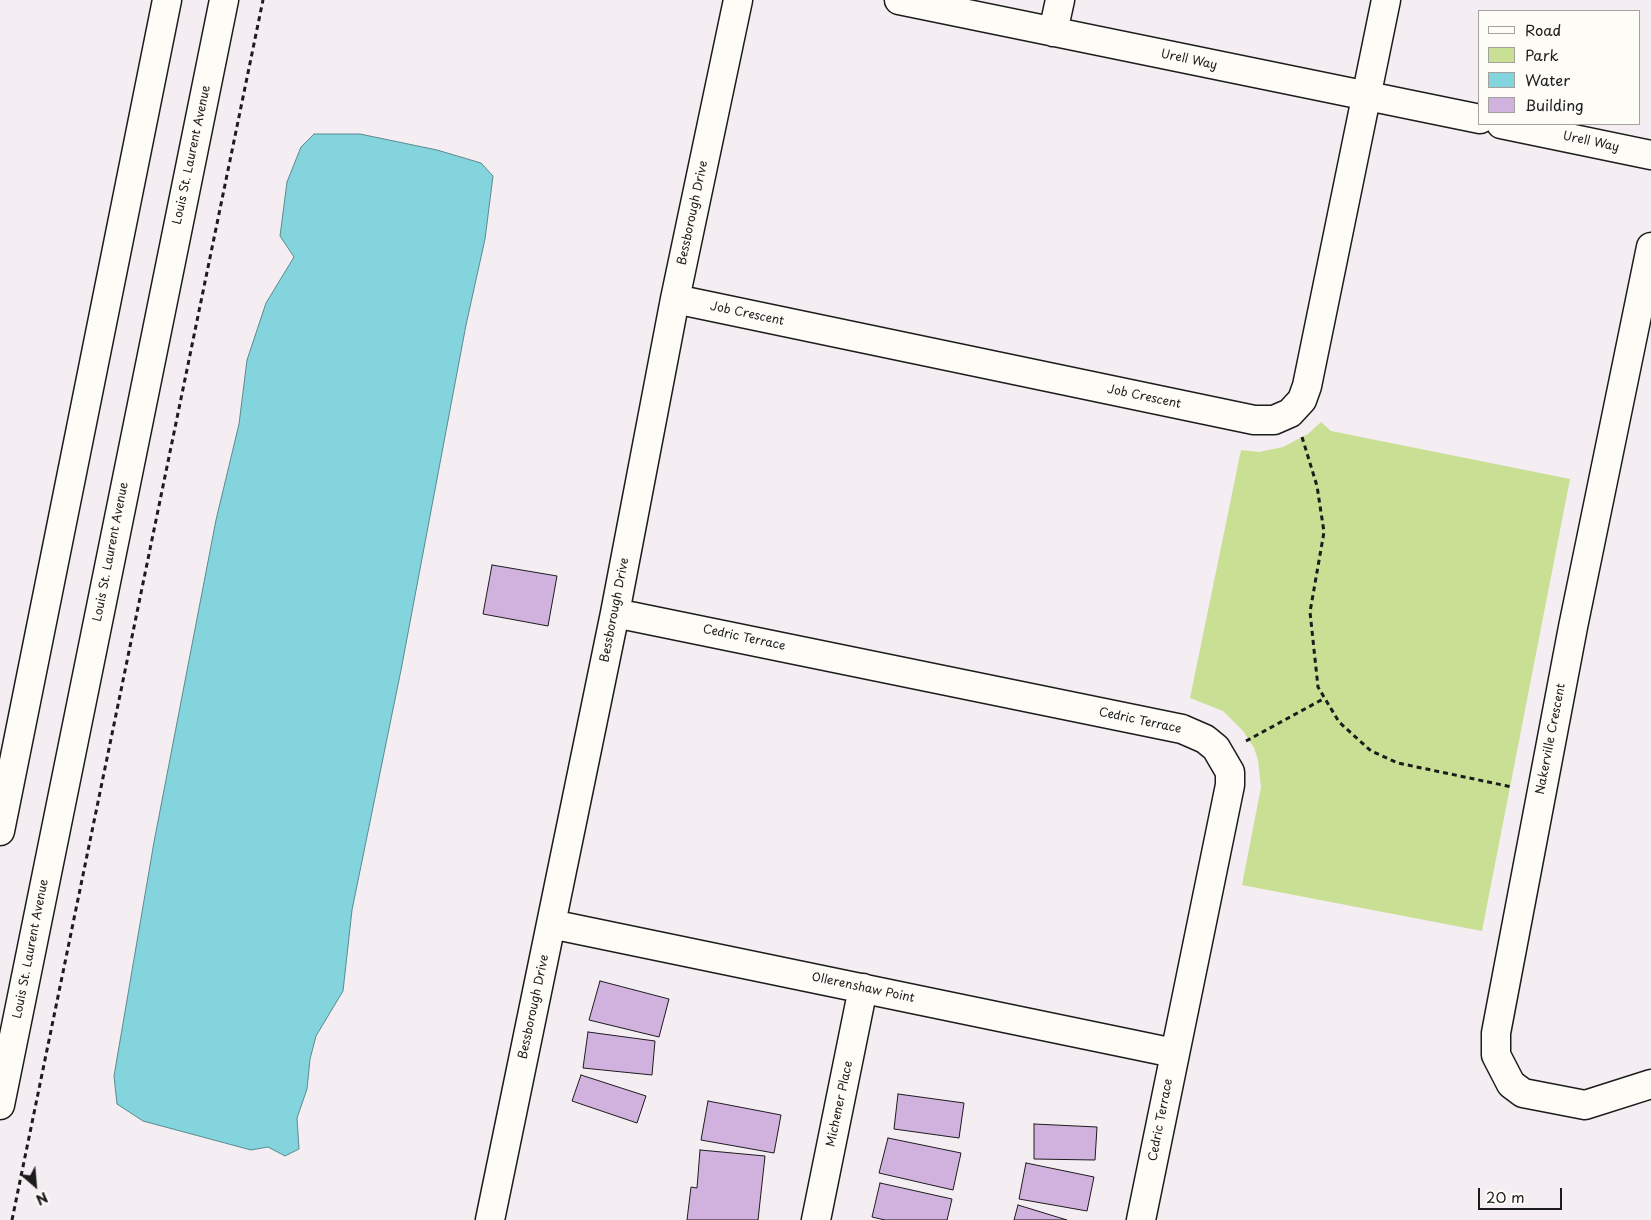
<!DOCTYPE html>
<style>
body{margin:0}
#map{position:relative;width:1651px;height:1220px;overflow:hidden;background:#f4edf2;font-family:"Playpen Sans",sans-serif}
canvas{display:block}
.legend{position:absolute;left:1478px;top:10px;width:162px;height:115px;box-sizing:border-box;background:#fdfcf7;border:1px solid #a3a29f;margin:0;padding:6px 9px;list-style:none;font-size:15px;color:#1c1c1c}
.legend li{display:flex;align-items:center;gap:10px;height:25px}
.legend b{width:25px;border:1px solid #a3a29f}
.north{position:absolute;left:10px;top:1160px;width:50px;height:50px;-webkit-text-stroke:4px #fdfcf7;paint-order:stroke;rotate:153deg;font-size:14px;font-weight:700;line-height:20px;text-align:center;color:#1c1c1c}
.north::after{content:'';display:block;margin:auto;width:18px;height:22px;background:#1c1c1c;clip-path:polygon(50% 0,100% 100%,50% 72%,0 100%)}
.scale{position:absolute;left:1478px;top:1188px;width:84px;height:22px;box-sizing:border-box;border:2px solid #1c1c1c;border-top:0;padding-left:6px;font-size:15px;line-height:18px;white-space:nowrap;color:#1c1c1c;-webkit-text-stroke:4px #fdfcf7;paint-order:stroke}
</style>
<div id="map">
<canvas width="1651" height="1220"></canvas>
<ul class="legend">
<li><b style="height:6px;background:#fdfcf7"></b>Road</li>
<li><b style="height:14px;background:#c9df94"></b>Park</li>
<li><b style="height:14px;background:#83d4dc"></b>Water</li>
<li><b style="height:14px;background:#d1b1dd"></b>Building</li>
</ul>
<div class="north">N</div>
<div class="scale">20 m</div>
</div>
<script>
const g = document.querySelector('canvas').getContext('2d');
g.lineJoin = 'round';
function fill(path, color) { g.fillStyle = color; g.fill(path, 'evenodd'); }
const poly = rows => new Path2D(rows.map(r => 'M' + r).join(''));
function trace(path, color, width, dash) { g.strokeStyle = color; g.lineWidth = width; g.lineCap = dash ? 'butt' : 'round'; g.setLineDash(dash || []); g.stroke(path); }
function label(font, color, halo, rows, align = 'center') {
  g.font = font + ' "Playpen Sans",sans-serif'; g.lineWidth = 5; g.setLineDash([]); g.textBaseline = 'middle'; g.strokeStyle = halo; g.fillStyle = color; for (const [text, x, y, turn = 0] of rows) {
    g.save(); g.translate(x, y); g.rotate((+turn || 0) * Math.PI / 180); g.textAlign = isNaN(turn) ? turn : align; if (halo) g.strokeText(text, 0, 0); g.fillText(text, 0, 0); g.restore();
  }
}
fill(poly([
 [1321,422,1331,431,1570,479,1482,931,1242,885,1261,787,1258,760,1254,748,1243,731,1223,711,1190,698,1241,450,1259,452,1283,447,1308,434]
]), '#c9df94');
const water = poly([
 [314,134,360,134,437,150,481,163,493,176,485,239,466,325,401,670,352,910,343,991,316,1036,310,1059,307,1089,297,1118,299,1149,285,1156,268,1147,251,1150,143,1121,117,1104,114,1076,154,842,216,520,239,424,247,360,266,303,294,257,280,236,287,182,301,147,314,134]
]);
fill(water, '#83d4dc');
trace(water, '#5a8a8f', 1);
const building = poly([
 [492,565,557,576,548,626,483,614,492,565],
 [600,981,669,999,659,1037,589,1020,600,981],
 [588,1032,655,1041,652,1075,583,1068,588,1032],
 [581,1075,646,1096,637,1123,572,1101,581,1075],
 [898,1094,964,1103,959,1138,894,1129,898,1094],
 [708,1101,781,1115,774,1153,701,1140,708,1101],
 [1034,1124,1097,1127,1095,1160,1034,1159,1034,1124],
 [888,1138,961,1153,953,1190,879,1173,888,1138],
 [700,1150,765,1156,758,1220,687,1220,691,1187,697,1188,700,1150],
 [1026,1163,1094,1177,1087,1211,1019,1199,1026,1163],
 [880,1183,952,1199,947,1220,885,1220,872,1217,880,1183],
 [1018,1205,1067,1220,1014,1220,1018,1205]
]);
fill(building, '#d1b1dd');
trace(building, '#1c1c1c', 1);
const minor = poly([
 [899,0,1480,119],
 [1053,32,1060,0],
 [1501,124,1651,155],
 [1651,247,1573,627,1496,1033,1496,1055,1511,1084,1523,1093,1585,1105,1651,1084],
 [675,299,1254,420,1274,420,1290,413,1302,400,1307,386,1386,0],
 [615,613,1182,729,1205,739,1216,748,1230,772,1230,785,1141,1220],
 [551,924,1174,1053],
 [490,1220,615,613,675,299,738,0],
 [816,1220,863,988]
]);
const major = poly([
 [0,831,167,0],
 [0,1105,224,0]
]);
trace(minor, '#1c1c1c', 31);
trace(major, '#1c1c1c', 31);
trace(poly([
 [1302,437,1317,486,1324,532,1310,612,1318,687,1339,722,1371,751,1398,763,1512,787],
 [1246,741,1325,698],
 [12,1220,263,0]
]), '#1c1c1c', 3, [5, 4]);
trace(minor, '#fdfcf7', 28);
trace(major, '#fdfcf7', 28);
label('12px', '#1c1c1c', '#fdfcf7', [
 ["Urell Way",1189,60,12],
 ["Urell Way",1591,142,12],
 ["Louis St. Laurent Avenue",192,155,-78],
 ["Bessborough Drive",693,213,-78],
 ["Job Crescent",747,314,12],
 ["Job Crescent",1144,397,12],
 ["Louis St. Laurent Avenue",111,552,-79],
 ["Bessborough Drive",615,610,-79],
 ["Cedric Terrace",744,638,12],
 ["Cedric Terrace",1140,721,12],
 ["Nakerville Crescent",1551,739,-79],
 ["Louis St. Laurent Avenue",31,949,-79],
 ["Ollerenshaw Point",863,988,12],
 ["Bessborough Drive",534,1007,-78],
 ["Michener Place",840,1104,-78],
 ["Cedric Terrace",1161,1120,-79]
]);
</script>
